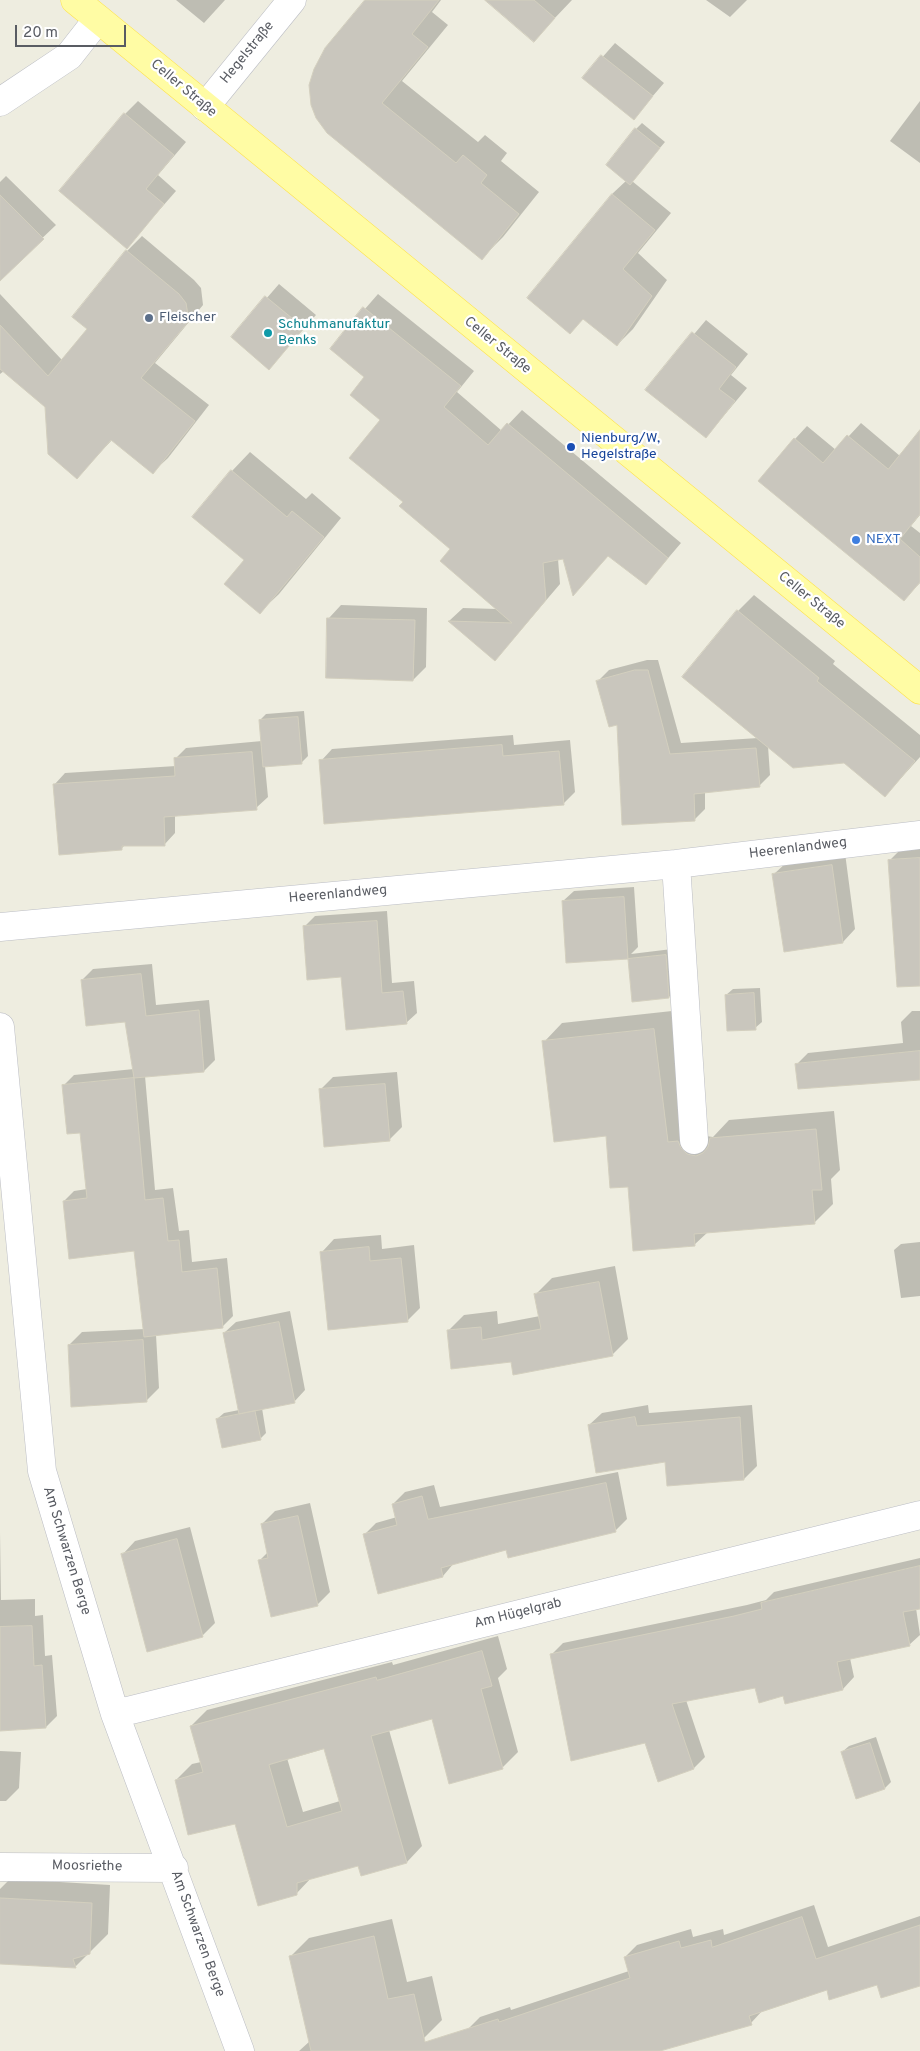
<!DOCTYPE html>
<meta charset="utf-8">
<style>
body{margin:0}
#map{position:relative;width:920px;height:2051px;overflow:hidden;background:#eeede0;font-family:Overpass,sans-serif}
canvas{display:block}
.scale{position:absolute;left:15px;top:25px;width:111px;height:22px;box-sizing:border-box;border:2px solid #595c63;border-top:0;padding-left:6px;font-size:15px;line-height:18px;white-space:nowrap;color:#595c63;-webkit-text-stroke:4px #fff;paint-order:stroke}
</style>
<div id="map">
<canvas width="920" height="2051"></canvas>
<div class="scale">20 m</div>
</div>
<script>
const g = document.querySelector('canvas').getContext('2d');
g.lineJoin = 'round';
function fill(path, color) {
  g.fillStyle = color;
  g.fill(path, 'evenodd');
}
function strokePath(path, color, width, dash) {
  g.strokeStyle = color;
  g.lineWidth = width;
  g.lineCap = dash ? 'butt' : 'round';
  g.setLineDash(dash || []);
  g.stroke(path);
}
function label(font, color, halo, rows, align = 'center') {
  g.font = font + ' Overpass,sans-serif';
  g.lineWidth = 4.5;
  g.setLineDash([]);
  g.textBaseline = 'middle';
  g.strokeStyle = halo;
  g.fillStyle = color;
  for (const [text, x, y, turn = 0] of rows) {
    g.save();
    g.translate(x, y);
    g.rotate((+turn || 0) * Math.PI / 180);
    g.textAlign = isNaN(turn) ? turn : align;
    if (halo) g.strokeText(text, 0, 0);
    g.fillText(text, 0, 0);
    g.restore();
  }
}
const shadow = new Path2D(`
 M 176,0 L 225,0 L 204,23 Z
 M 366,0 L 441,0 L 432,12 L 448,25 L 402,81 L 478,142 L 485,135 L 507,153 L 501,161 L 539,192 L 503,237 L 482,258 L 328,132 Z
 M 487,0 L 572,0 L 534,40 Z
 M 706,0 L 747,0 L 730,17 Z
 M 615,43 L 664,83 L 634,118 L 584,78 Z
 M 138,101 L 186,142 L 158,175 L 176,191 L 127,247 L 125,114 Z
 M 920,101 L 920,163 L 890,141 Z
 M 642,123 L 665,142 L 632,181 L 671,213 L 638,253 L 667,280 L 633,329 L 617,345 L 584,318 L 570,332 L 612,194 L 627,180 L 636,129 Z
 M 6,176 L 56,225 L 13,266 L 0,255 L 0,182 Z
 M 142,236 L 194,280 L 201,288 L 203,305 L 155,363 L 209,405 L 168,458 L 153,472 L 112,440 L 77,477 L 46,407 L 4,371 L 0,374 L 0,294 L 62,360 L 88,329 L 127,251 Z
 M 279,284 L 316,315 L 269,368 L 233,337 Z
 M 378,294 L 474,371 L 457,392 L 502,431 L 522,410 L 681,543 L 646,584 L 609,555 L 574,593 L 564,558 L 558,559 L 560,584 L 508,645 L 449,621 L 463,608 L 497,609 L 452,549 L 405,502 L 381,420 L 366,377 L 331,348 Z
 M 706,320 L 748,354 L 731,375 L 747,388 L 706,437 L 647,390 Z
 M 861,423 L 900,456 L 920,432 L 920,515 L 911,526 L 920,533 L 920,583 L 904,599 L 795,439 L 807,426 L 836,450 Z
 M 250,452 L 306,499 L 312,493 L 341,518 L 279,594 L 260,612 L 246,560 L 232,471 Z
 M 754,595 L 835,661 L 833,664 L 920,735 L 920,757 L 885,796 L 844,762 L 768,746 L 770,775 L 759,786 L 705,792 L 705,809 L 694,820 L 618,724 L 598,681 L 609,670 L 647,660 L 658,660 L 681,743 L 758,738 L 738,611 Z
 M 341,605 L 427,608 L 426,667 L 413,680 L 329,618 Z
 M 304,711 L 308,756 L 302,762 L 265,766 L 268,797 L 256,808 L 175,815 L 175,833 L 164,845 L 125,845 L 122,848 L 54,785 L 65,773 L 176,766 L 175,759 L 186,748 L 262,741 L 260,720 L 266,714 Z
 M 513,735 L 514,745 L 570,740 L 575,792 L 563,804 L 321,761 L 332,749 Z
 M 920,846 L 920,937 L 889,861 L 903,847 Z
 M 845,853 L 855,929 L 843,942 L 774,874 L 787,862 Z
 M 634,887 L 638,947 L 631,954 L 672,949 L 675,991 L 669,997 L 634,1001 L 629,958 L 567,962 L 563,901 L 574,891 Z
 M 387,911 L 392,983 L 414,981 L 417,1013 L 406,1023 L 342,976 L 304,927 L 315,916 Z
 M 152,964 L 156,1005 L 209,1000 L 215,1060 L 204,1071 L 145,1076 L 155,1190 L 173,1188 L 179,1231 L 189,1230 L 192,1262 L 227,1258 L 233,1316 L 222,1327 L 156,1335 L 159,1388 L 146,1401 L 69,1345 L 82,1332 L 145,1329 L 135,1250 L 64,1201 L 74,1191 L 87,1189 L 82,1131 L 64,1085 L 74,1075 L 134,1069 L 126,1020 L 82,980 L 93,969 Z
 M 760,988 L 762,1022 L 755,1028 L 726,995 L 733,989 Z
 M 672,1011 L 706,1136 L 713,1137 L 729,1120 L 834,1111 L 840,1170 L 831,1179 L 833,1204 L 814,1223 L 708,1232 L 694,1245 L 629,1185 L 607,1135 L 544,1042 L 562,1023 Z
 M 912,1011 L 920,1011 L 920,1079 L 797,1064 L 808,1053 L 903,1043 L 901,1022 Z
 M 397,1072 L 402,1127 L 389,1140 L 320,1090 L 333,1077 Z
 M 381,1235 L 382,1249 L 414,1245 L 420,1308 L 407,1321 L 322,1252 L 334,1239 Z
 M 920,1242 L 920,1296 L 901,1298 L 894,1250 L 901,1244 Z
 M 615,1266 L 628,1339 L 612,1355 L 512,1361 L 448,1331 L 464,1315 L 497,1311 L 498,1324 L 540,1316 L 536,1294 L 552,1278 Z
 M 290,1311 L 305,1390 L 294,1402 L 262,1408 L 266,1433 L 260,1439 L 217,1419 L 224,1413 L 239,1410 L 224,1333 L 236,1322 Z
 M 648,1405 L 649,1413 L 752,1405 L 757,1466 L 744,1479 L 667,1460 L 589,1425 L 602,1413 Z
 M 618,1472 L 627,1519 L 615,1531 L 507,1548 L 454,1563 L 443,1576 L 364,1535 L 376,1523 L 397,1517 L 393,1504 L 405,1492 L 434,1485 L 440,1507 Z
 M 310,1503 L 330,1592 L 317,1605 L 259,1561 L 268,1552 L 262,1524 L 275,1511 Z
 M 190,1527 L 215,1623 L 202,1636 L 123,1554 L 135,1541 Z
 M 0,1532 L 1,1600 L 35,1599 L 35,1616 L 43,1615 L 45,1656 L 52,1655 L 57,1716 L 46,1727 L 0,1730 Z
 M 920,1558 L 920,1607 L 916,1608 L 920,1635 L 909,1645 L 850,1658 L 854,1677 L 843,1689 L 784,1694 L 756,1686 L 686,1700 L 705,1757 L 694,1768 L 659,1780 L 646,1742 L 552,1654 L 563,1643 L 747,1605 L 766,1600 L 774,1592 Z
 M 498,1636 L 507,1669 L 498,1678 L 518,1752 L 502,1768 L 433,1718 L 389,1730 L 422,1846 L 407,1862 L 358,1864 L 312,1877 L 296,1894 L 236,1822 L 176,1780 L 192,1764 L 201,1762 L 191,1726 L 207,1710 L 392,1662 L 393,1665 ZM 325,1748 L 340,1801 L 303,1812 L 287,1758 Z
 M 876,1737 L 891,1782 L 885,1788 L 842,1752 L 849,1746 Z
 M 0,1751 L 21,1752 L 19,1788 L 6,1801 L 0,1801 Z
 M 10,1879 L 110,1885 L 108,1934 L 75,1967 L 0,1963 L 0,1889 Z
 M 814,1905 L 828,1947 L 920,1916 L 920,1984 L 878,1983 L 828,1989 L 763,2010 L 751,2023 L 655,2051 L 475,2051 L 468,2029 L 480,2017 L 510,2007 L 511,2010 L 629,1971 L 625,1957 L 637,1945 L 691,1929 L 693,1937 L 723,1929 L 724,1935 Z
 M 392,1919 L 407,1982 L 432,1976 L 442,2020 L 424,2038 L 385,2051 L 299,2051 L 310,2041 L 291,1956 L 309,1938 Z`);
const building = new Path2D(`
 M 365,0 L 439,0 L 412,34 L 428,47 L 382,103 L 456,163 L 463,155 L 487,175 L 481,183 L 519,214 L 482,260 L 327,133 L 316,118 L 311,105 L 309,85 L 314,69 L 325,48 Z
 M 485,0 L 534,0 L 555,18 L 534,42 Z
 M 601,55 L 653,96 L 634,120 L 582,78 Z
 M 124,113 L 174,155 L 146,189 L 164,204 L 127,249 L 59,191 Z
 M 635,128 L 660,148 L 630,185 L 606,165 Z
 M 612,194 L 655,230 L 623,269 L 652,296 L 617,346 L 583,319 L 570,334 L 527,298 Z
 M 0,195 L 44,239 L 0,281 Z
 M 126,250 L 179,294 L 186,303 L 189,321 L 141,378 L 195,421 L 153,474 L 111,440 L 77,479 L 48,454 L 45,407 L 0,369 L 0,325 L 48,376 L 87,329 L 72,317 Z
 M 265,296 L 304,328 L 269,370 L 231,337 Z
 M 363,307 L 461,386 L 444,407 L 488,445 L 507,423 L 668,558 L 646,585 L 608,556 L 573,596 L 563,559 L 543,563 L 546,600 L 495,661 L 448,621 L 512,623 L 440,561 L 450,549 L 399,506 L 403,502 L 349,458 L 380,420 L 350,395 L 364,377 L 330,349 Z
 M 692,332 L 736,367 L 719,389 L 735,401 L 706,438 L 645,390 Z
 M 920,430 L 920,514 L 900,539 L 920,557 L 920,582 L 904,601 L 758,481 L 794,438 L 823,463 L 847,435 L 888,469 Z
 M 231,470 L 287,517 L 292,511 L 324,537 L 260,614 L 224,584 L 244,560 L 192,517 Z
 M 737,610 L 819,678 L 817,681 L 915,761 L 885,797 L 844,763 L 793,768 L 682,677 Z
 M 327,618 L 415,620 L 413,681 L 326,678 Z
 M 635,670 L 648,670 L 670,754 L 756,748 L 760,787 L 694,794 L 695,821 L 622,825 L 617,725 L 609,727 L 596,681 Z
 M 298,717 L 302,764 L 263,767 L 259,720 Z
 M 502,745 L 503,756 L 559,751 L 564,805 L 324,824 L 319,760 Z
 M 252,752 L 257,810 L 164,817 L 165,846 L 122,846 L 122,850 L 59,855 L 53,784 L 175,776 L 174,758 Z
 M 920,858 L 920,986 L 897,987 L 888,860 Z
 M 832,865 L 843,943 L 784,952 L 772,874 Z
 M 624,897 L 628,959 L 566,963 L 562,901 Z
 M 377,921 L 382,993 L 403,991 L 407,1024 L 346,1030 L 341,977 L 307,980 L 303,926 Z
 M 666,955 L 669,998 L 632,1002 L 628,959 Z
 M 141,974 L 146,1016 L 199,1010 L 204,1072 L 134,1078 L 125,1022 L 86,1026 L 81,980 Z
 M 754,993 L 756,1030 L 727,1031 L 725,995 Z
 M 654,1029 L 668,1142 L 678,1141 L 681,1148 L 687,1154 L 696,1156 L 703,1153 L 708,1147 L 710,1138 L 816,1129 L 822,1190 L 812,1190 L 815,1224 L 694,1234 L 695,1246 L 633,1251 L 628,1187 L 610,1188 L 606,1136 L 554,1142 L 542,1041 Z
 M 920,1051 L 920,1080 L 798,1089 L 795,1064 Z
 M 134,1078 L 145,1200 L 163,1198 L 168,1241 L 179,1240 L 182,1272 L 217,1268 L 223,1328 L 144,1337 L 134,1251 L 69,1259 L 63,1201 L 87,1198 L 80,1133 L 67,1134 L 62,1085 Z
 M 385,1084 L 390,1141 L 324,1147 L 319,1089 Z
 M 369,1247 L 370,1261 L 401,1258 L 408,1322 L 328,1330 L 320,1252 Z
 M 599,1282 L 613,1356 L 513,1375 L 511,1362 L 451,1369 L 447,1330 L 481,1327 L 482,1340 L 541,1329 L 534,1294 Z
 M 279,1322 L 295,1403 L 239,1414 L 223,1333 Z
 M 143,1340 L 147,1402 L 71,1407 L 68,1345 Z
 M 255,1411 L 261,1440 L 222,1448 L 216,1419 Z
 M 635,1417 L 637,1426 L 740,1417 L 744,1480 L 667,1486 L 665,1462 L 596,1473 L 588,1425 Z
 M 606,1483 L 616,1532 L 508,1558 L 506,1550 L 441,1568 L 443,1577 L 378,1594 L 363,1534 L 397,1525 L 392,1504 L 422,1496 L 428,1519 Z
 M 298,1516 L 318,1606 L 271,1617 L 258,1560 L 268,1558 L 261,1524 Z
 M 177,1539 L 203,1637 L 147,1652 L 121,1554 Z
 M 920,1566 L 920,1609 L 903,1612 L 910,1646 L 837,1662 L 843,1690 L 785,1704 L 783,1696 L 759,1703 L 755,1688 L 672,1704 L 694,1769 L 658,1782 L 645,1743 L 571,1761 L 550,1654 L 734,1616 L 762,1609 L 761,1603 Z
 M 32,1626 L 34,1666 L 42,1665 L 46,1728 L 0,1731 L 0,1627 Z
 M 482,1651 L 492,1686 L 481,1689 L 503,1769 L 449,1784 L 432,1719 L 371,1736 L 407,1863 L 361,1876 L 358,1866 L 297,1883 L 297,1895 L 258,1906 L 235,1824 L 188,1835 L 175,1780 L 203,1772 L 190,1726 L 376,1677 L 377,1680 ZM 324,1749 L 342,1811 L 287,1827 L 269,1765 Z
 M 870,1743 L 885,1789 L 856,1799 L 841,1752 Z
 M 0,1898 L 92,1903 L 90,1954 L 73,1959 L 76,1968 L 0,1964 Z
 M 802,1917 L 816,1959 L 920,1925 L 920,1986 L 881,1998 L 877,1985 L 829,2000 L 827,1990 L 749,2016 L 752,2025 L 660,2051 L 311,2051 L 289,1956 L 374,1936 L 388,1999 L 414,1994 L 425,2042 L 498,2019 L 499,2022 L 630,1978 L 624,1957 L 679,1941 L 681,1948 L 711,1940 L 712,1947 Z`);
const minor = new Path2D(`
 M 0,102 L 69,56 L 98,19
 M 205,107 L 292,0
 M 676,864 L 694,1140
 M 0,927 L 676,864 L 920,835
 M 0,1027 L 42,1471 L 115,1714 L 240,2051
 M 115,1714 L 920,1515
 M 0,1867 L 174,1868`);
const major = new Path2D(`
 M 75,0 L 920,690`);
const markers = [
 [149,318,5,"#5c6f8a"],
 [268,333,5,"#0f9aa8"],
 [571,447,5,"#1a4fb4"],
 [856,540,5,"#3f7fe0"]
];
const streetNames = [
 ["Hegelstraße",248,53,-51],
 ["Celler Straße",183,89,40],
 ["Celler Straße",497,346,39],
 ["Celler Straße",811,601,39],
 ["Heerenlandweg",798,849,-7],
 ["Heerenlandweg",338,895,-5],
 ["Am Schwarzen Berge",66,1551,73],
 ["Am Hügelgrab",518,1614,-14],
 ["Moosriethe",87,1867,1],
 ["Am Schwarzen Berge",197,1934,70]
];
const serviceNames = [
 ["Fleischer",159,318]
];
const cultureNames = [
 ["Schuhmanufaktur",278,325],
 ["Benks",278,341]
];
const transitNames = [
 ["Nienburg/W,",581,439],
 ["Hegelstraße",581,455]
];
const shopNames = [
 ["NEXT",866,540]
];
fill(shadow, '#0003');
fill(building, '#c9c6bd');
strokePath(building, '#d3cfbe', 1);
strokePath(minor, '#bbbdc4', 29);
strokePath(major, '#fee24a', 29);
strokePath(minor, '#fff', 28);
strokePath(major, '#fffca4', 28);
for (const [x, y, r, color] of markers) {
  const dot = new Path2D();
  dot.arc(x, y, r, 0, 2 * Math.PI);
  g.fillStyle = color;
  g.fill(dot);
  strokePath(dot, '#fff', 2);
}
label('14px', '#595c63', '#fff', streetNames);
label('14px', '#4e5e75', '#fff', serviceNames, 'left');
label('14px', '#0d838f', '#fff', cultureNames, 'left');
label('14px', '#164399', '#fff', transitNames, 'left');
label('14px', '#366cbe', '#fff', shopNames, 'left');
</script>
